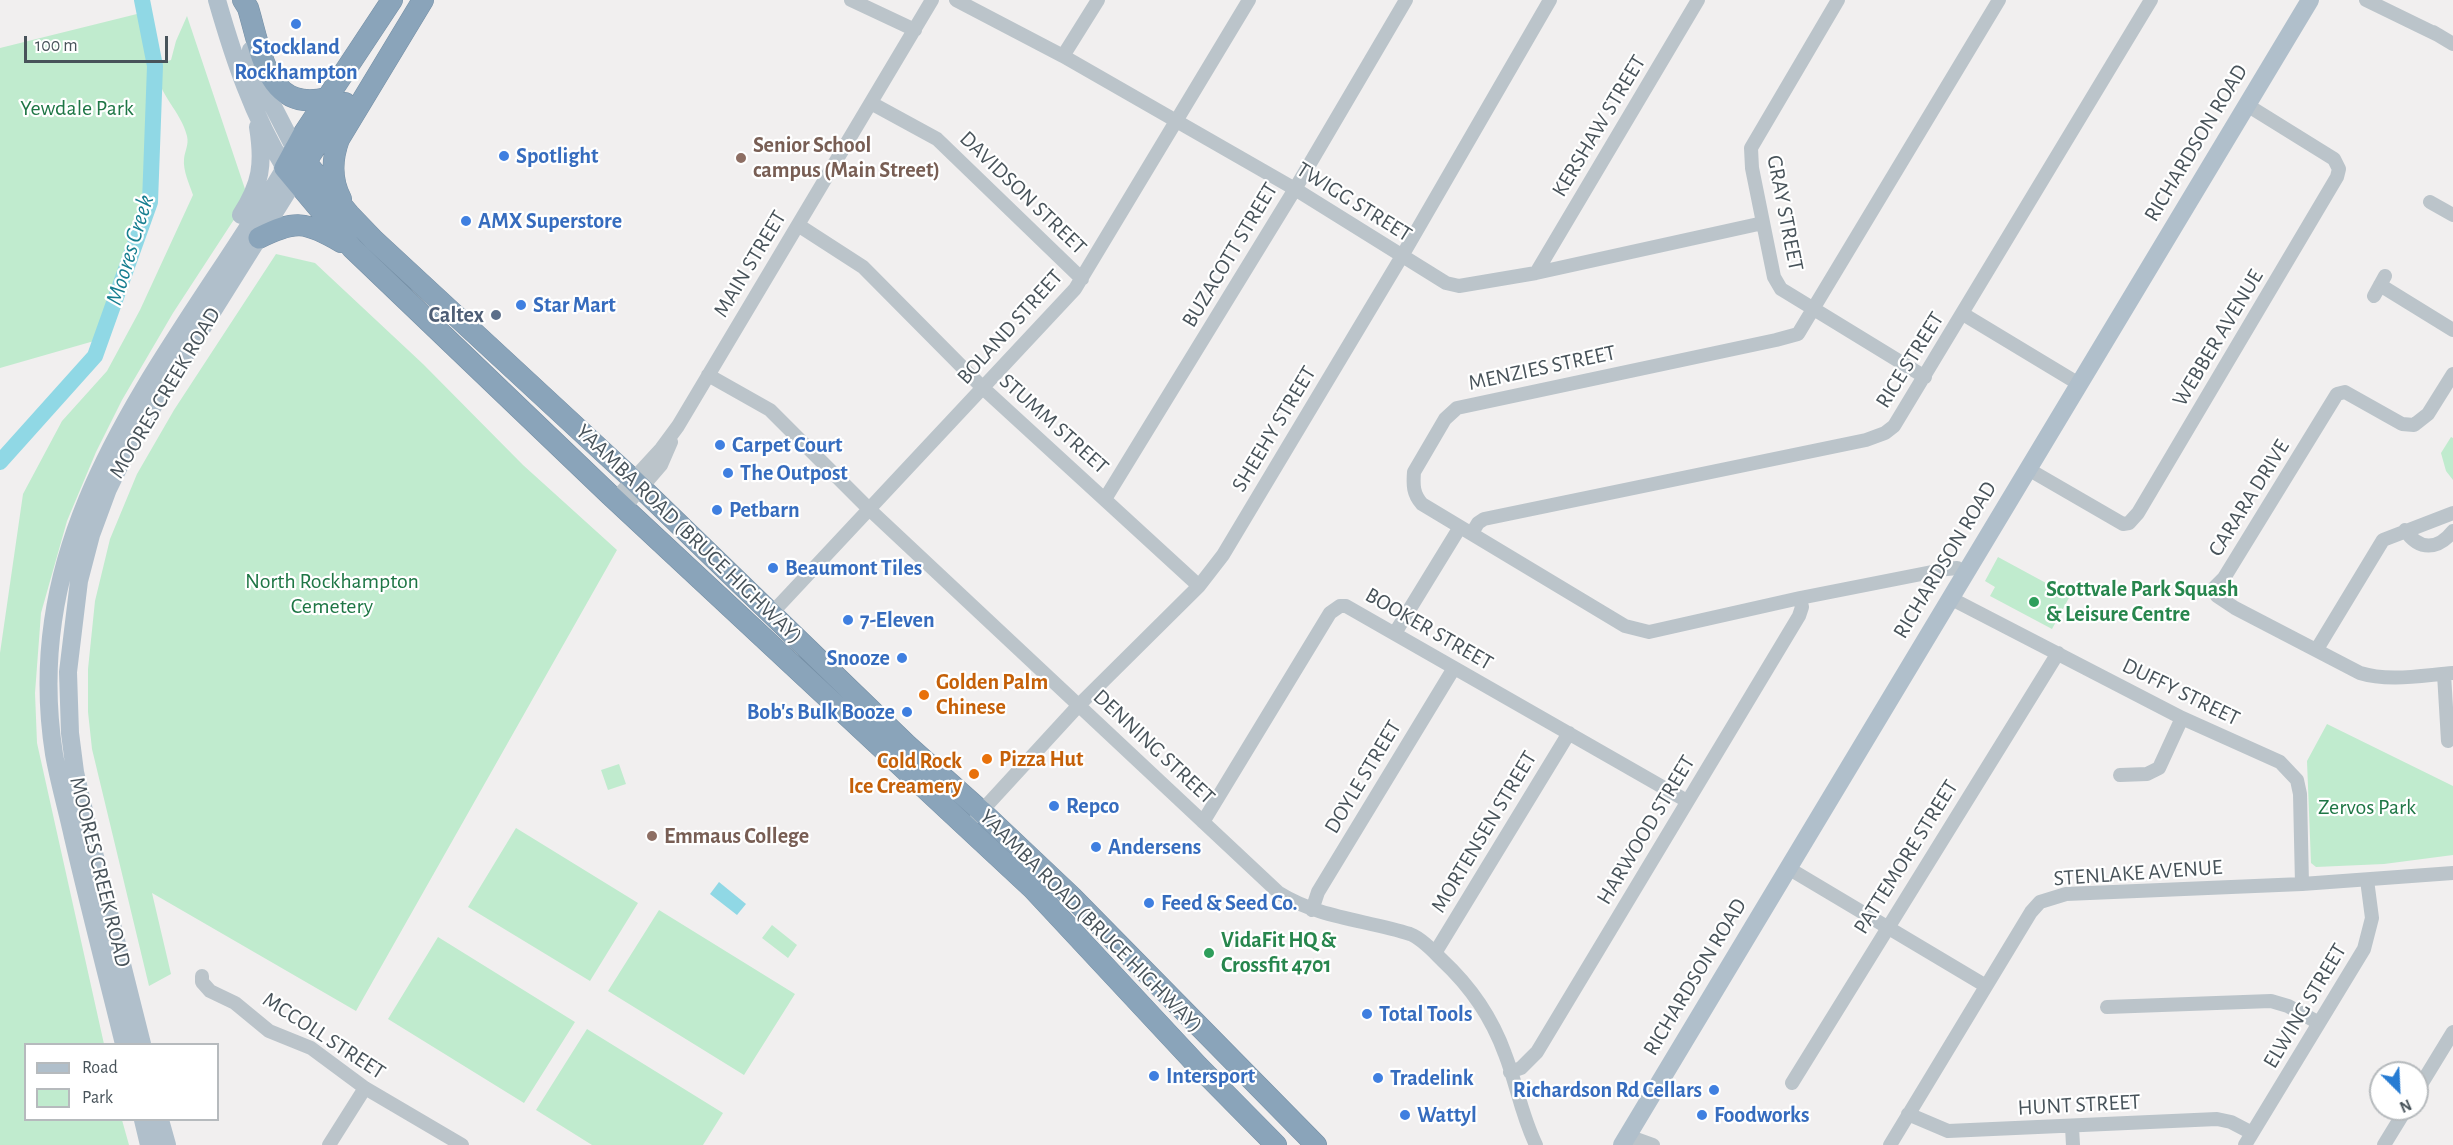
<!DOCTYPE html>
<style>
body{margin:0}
#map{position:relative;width:2453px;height:1145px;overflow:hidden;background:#f1efef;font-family:"Alegreya Sans",sans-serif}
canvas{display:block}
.legend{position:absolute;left:24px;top:1043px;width:195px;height:78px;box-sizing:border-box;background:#fff;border:2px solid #b6babd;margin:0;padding:8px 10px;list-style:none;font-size:18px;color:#48535a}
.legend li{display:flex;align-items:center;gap:12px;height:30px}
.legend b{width:30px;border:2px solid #b6babd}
.north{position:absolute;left:2369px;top:1061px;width:60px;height:60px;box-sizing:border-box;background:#fff;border:2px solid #b6babd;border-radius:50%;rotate:156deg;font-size:16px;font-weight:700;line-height:24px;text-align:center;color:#48535a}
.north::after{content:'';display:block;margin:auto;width:21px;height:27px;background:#277cd3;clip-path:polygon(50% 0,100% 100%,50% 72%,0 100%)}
.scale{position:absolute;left:24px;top:36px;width:144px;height:27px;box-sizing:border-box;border:3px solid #48535a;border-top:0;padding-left:8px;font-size:18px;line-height:21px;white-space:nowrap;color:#48535a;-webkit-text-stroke:4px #fff;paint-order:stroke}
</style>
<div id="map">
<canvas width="2453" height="1145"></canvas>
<ul class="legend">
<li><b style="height:8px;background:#b0bfcb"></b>Road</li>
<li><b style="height:16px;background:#c0ebce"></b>Park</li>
</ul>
<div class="north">N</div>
<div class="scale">100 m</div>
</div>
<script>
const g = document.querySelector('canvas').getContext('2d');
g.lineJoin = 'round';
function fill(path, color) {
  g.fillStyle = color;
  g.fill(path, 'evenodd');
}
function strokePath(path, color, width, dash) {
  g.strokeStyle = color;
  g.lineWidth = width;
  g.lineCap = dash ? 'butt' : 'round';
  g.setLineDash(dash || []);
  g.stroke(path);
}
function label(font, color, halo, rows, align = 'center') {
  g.font = font + ' "Alegreya Sans",sans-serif';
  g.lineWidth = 4.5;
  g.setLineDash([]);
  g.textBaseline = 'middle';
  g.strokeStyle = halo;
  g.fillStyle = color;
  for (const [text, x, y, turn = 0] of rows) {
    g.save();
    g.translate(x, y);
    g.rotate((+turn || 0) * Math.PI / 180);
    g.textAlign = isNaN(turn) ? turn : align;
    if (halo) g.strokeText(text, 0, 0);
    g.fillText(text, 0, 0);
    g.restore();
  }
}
const green = new Path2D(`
 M 145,12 L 155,66 L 150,202 L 101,339 L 0,368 L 0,48 Z
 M 187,16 L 248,198 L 173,313 L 122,400 L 96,452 L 67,521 L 41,613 L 35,693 L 37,743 L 104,1044 L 26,1044 L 26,1120 L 122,1120 L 129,1145 L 0,1145 L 0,653 L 23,494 L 62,421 L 107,371 L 140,310 L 193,195 C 189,183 183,171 184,159 C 185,150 189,145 187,136 C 181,111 158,95 156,68 L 157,64 L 171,60 L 176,41 Z
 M 276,254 L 315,263 L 423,364 L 523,465 L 617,550 L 356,1011 L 152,893 L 171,974 L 149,986 L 92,749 L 88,712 L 88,669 L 95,601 L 110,539 L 137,474 L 174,410 Z
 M 2451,437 L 2453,438 L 2453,480 L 2446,471 L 2441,453 Z
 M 1998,557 L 2070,596 L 2052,629 L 1990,596 L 1995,587 L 1985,581 Z
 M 2327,724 L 2453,786 L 2453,855 L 2384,864 L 2316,867 L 2311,863 L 2307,761 Z
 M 619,764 L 626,784 L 608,790 L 601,770 Z
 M 516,828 L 638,903 L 590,981 L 468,907 Z
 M 659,910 L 795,994 L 744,1075 L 608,991 Z
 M 772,925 L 797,945 L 788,958 L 762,938 Z
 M 438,937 L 575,1022 L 524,1103 L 388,1019 Z
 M 587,1029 L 723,1113 L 703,1145 L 592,1145 L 536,1110 Z`);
const water = new Path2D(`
 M 719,882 L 746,904 L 737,915 L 710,894 Z`);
const river = new Path2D(`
 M 0,462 L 95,356 L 150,202 L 155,66 L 142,0`);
const minor = new Path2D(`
 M 851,0 L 915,30
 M 956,0 L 1063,56 L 1295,189 L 1446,283 L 1459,286 L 1536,273 L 1763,223
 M 1838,0 L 1751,148 L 1752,168 L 1774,277 L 1781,289 L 1786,292 L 1925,377
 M 2366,0 L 2440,36
 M 2433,32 L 2453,44
 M 1063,56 L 1098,0
 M 871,103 L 937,139 L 1082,279
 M 2430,202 L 2453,215
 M 798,225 L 863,267 L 983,388 L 1199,586
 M 1536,273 L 1698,0
 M 2380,285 L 2453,330
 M 2374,296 L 2385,276
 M 1963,314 L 2079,384
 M 2453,374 L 2428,414 L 2414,425 L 2402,424 L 2345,392 L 2337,394 L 2224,578 L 2215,587 L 2217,596 L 2235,608 L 2360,673 C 2389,682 2424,675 2453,673
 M 708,375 L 770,410 L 869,509 L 1279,893 C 1319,918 1366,920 1410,934 C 1421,938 1433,951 1442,960 C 1470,986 1492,1018 1505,1054 C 1517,1085 1521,1114 1536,1145
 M 2028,469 L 2123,524 L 2129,523 L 2138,513 L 2337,177 L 2339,169 L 2334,159 L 2247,105
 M 615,499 L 661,449 L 678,426 L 932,0
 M 1105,499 L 1295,189 L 1406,0
 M 624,508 L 661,465 L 671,442
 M 2405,530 C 2419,551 2438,550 2453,531
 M 1472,533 L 1478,523 L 1484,519 L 1866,440 L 1885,433 L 1894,426 L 2151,0
 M 1966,572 L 1957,568 L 1947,569 L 1800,598 L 1649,632 L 1625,626 L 1422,504 C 1413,494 1413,485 1414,472 L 1445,419 L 1457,408 L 1776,340 L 1798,334 L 1999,0
 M 1950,598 L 2182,718 L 2280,762 L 2297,780 L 2300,794 L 2302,884
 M 771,614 L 1075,289 L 1249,0
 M 1395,633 L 1460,527
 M 2317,649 L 2383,540 L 2453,513
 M 2444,674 L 2448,741
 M 2120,775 L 2147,774 L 2159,768 L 2182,718
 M 977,816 L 1079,705 L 1199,586 L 1223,555 L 1402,256 L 1550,0
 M 1203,822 L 1330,613 L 1340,606 L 1346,606 L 1687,801
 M 1788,868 L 1986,986
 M 1312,910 L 1318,892 L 1454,668
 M 1435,953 L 1569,733
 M 202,976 L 202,982 L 210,991 L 235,1003 L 269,1031 L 311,1048 L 365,1088 L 462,1145
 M 2107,1007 L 2271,1001 L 2288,1006 L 2319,1023
 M 1510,1072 L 1521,1068 L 1537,1052 L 1799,616 L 1802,607 L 1800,598
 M 1792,1083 L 2058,653
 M 2417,1091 L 2453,1032
 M 1908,1114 L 1948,1131 L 2217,1119 L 2231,1122 L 2252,1133
 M 2072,1127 L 2073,1145
 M 1628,1136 L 1653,1145
 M 329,1145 L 365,1088
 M 1890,1145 L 2031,912 L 2040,902 L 2066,894 L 2302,884 L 2453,873
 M 2245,1145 L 2364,949 L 2372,918 L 2367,880
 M 2384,1145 L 2406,1109`);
const major = new Path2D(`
 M 251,50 L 261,83 L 295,149
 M 241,215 C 261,184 264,164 258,127
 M 124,1044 C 107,975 89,906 73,837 C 67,809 59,782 54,754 C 17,517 174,355 285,168 C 253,116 234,59 217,0
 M 142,1044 L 92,845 L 75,772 L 70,733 L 68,672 L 79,581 L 91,535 L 108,489 L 132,440 L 294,181
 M 143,1120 L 149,1145
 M 160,1120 L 167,1145
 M 1622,1145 L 2310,0`);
const highway = new Path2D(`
 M 243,0 L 248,8 C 261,51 267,113 327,98
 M 392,0 L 304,133 L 285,168 L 352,248 L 609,494 L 1033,889 L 1198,1066 L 1276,1145
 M 295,149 L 349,214 L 374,240 L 628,475 L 906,744 L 981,811 L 1072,897 L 1316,1145
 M 299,172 L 345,103
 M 341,199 C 331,180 332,158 339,139 L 423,0
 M 259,238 C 295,220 305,221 341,242`);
const markers = [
 [296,24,6,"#3f7fe0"],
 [504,156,6,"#3f7fe0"],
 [741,158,6,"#8d6e63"],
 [466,221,6,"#3f7fe0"],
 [521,305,6,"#3f7fe0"],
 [496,315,6,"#5c6f8a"],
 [720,445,6,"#3f7fe0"],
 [728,473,6,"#3f7fe0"],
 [717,510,6,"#3f7fe0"],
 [773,568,6,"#3f7fe0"],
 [2034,602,6,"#2e9e5b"],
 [848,620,6,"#3f7fe0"],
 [902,658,6,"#3f7fe0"],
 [924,695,6,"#e8710a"],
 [907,712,6,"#3f7fe0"],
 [987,759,6,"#e8710a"],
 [974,774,6,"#e8710a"],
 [1054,806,6,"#3f7fe0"],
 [652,836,6,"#8d6e63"],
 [1096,847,6,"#3f7fe0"],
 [1149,903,6,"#3f7fe0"],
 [1209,953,6,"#2e9e5b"],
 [1367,1014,6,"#3f7fe0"],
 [1154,1076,6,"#3f7fe0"],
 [1378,1078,6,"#3f7fe0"],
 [1714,1090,6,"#3f7fe0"],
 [1405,1115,6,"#3f7fe0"],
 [1702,1115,6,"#3f7fe0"]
];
const shopNames = [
 ["Stockland",296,47,"center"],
 ["Rockhampton",296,72,"center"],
 ["Spotlight",516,156],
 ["AMX Superstore",478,221],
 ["Star Mart",533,305],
 ["Carpet Court",732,445],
 ["The Outpost",740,473],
 ["Petbarn",729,510],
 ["Beaumont Tiles",785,568],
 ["7-Eleven",860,620],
 ["Snooze",890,658,"right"],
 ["Bob's Bulk Booze",895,712,"right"],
 ["Repco",1066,806],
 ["Andersens",1108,847],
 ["Feed & Seed Co.",1161,903],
 ["Total Tools",1379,1014],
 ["Intersport",1166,1076],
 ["Tradelink",1390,1078],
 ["Richardson Rd Cellars",1702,1090,"right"],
 ["Wattyl",1417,1115],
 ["Foodworks",1714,1115]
];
const parkNames = [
 ["Yewdale Park",77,108],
 ["North Rockhampton",332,581],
 ["Cemetery",332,606],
 ["Zervos Park",2367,807]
];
const streetNames = [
 ["KERSHAW STREET",1599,126,-59],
 ["RICHARDSON ROAD",2196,143,-59],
 ["DAVIDSON STREET",1023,193,44],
 ["TWIGG STREET",1354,202,32],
 ["GRAY STREET",1785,213,79],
 ["BUZACOTT STREET",1230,255,-59],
 ["MAIN STREET",750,264,-59],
 ["BOLAND STREET",1010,327,-48],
 ["WEBBER AVENUE",2218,338,-59],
 ["RICE STREET",1910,360,-58],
 ["MENZIES STREET",1542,368,-12],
 ["MOORES CREEK ROAD",165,393,-59],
 ["STUMM STREET",1054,424,42],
 ["SHEEHY STREET",1274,429,-59],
 ["CARARA DRIVE",2249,498,-58],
 ["YAAMBA ROAD (BRUCE HIGHWAY)",689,534,44],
 ["RICHARDSON ROAD",1945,560,-59],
 ["BOOKER STREET",1429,629,30],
 ["DUFFY STREET",2181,692,26],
 ["DENNING STREET",1154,747,43],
 ["DOYLE STREET",1363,777,-59],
 ["HARWOOD STREET",1646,830,-59],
 ["MORTENSEN STREET",1484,832,-59],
 ["PATTEMORE STREET",1906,857,-58],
 ["MOORES CREEK ROAD",100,872,76],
 ["STENLAKE AVENUE",2138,873,-4],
 ["YAAMBA ROAD (BRUCE HIGHWAY)",1091,921,45],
 ["RICHARDSON ROAD",1695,977,-59],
 ["ELWING STREET",2305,1006,-59],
 ["MCCOLL STREET",324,1036,33],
 ["HUNT STREET",2079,1105,-3]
];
const educationNames = [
 ["Senior School",753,145],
 ["campus (Main Street)",753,170],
 ["Emmaus College",664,836]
];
const serviceNames = [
 ["Caltex",484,315]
];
const leisureNames = [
 ["Scottvale Park Squash",2046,589],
 ["& Leisure Centre",2046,614],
 ["VidaFit HQ &",1221,940],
 ["Crossfit 4701",1221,965]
];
const foodNames = [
 ["Golden Palm",936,682],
 ["Chinese",936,707],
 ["Pizza Hut",999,759],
 ["Cold Rock",962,761,"right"],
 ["Ice Creamery",962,786,"right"]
];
const waterNames = [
 ["Moores Creek",130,250,-73]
];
fill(green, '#c0ebce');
fill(water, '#90d8e5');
strokePath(river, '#90d8e5', 16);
strokePath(highway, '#758fa5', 22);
strokePath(minor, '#bbc4ca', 14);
strokePath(major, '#b0bfcb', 18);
strokePath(highway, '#8aa4ba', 21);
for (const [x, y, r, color] of markers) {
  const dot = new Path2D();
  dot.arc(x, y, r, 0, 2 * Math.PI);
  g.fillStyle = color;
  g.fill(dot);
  strokePath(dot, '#fff', 2);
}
label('bold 22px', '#366cbe', '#fff', shopNames, 'left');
label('22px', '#1e7645', '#fff', parkNames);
label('22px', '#48535a', '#fff', streetNames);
label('bold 22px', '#785e54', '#fff', educationNames, 'left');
label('bold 22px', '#4e5e75', '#fff', serviceNames, 'right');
label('bold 22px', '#27864d', '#fff', leisureNames, 'left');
label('bold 22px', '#c56008', '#fff', foodNames, 'left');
label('italic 24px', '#167e90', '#fff', waterNames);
</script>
